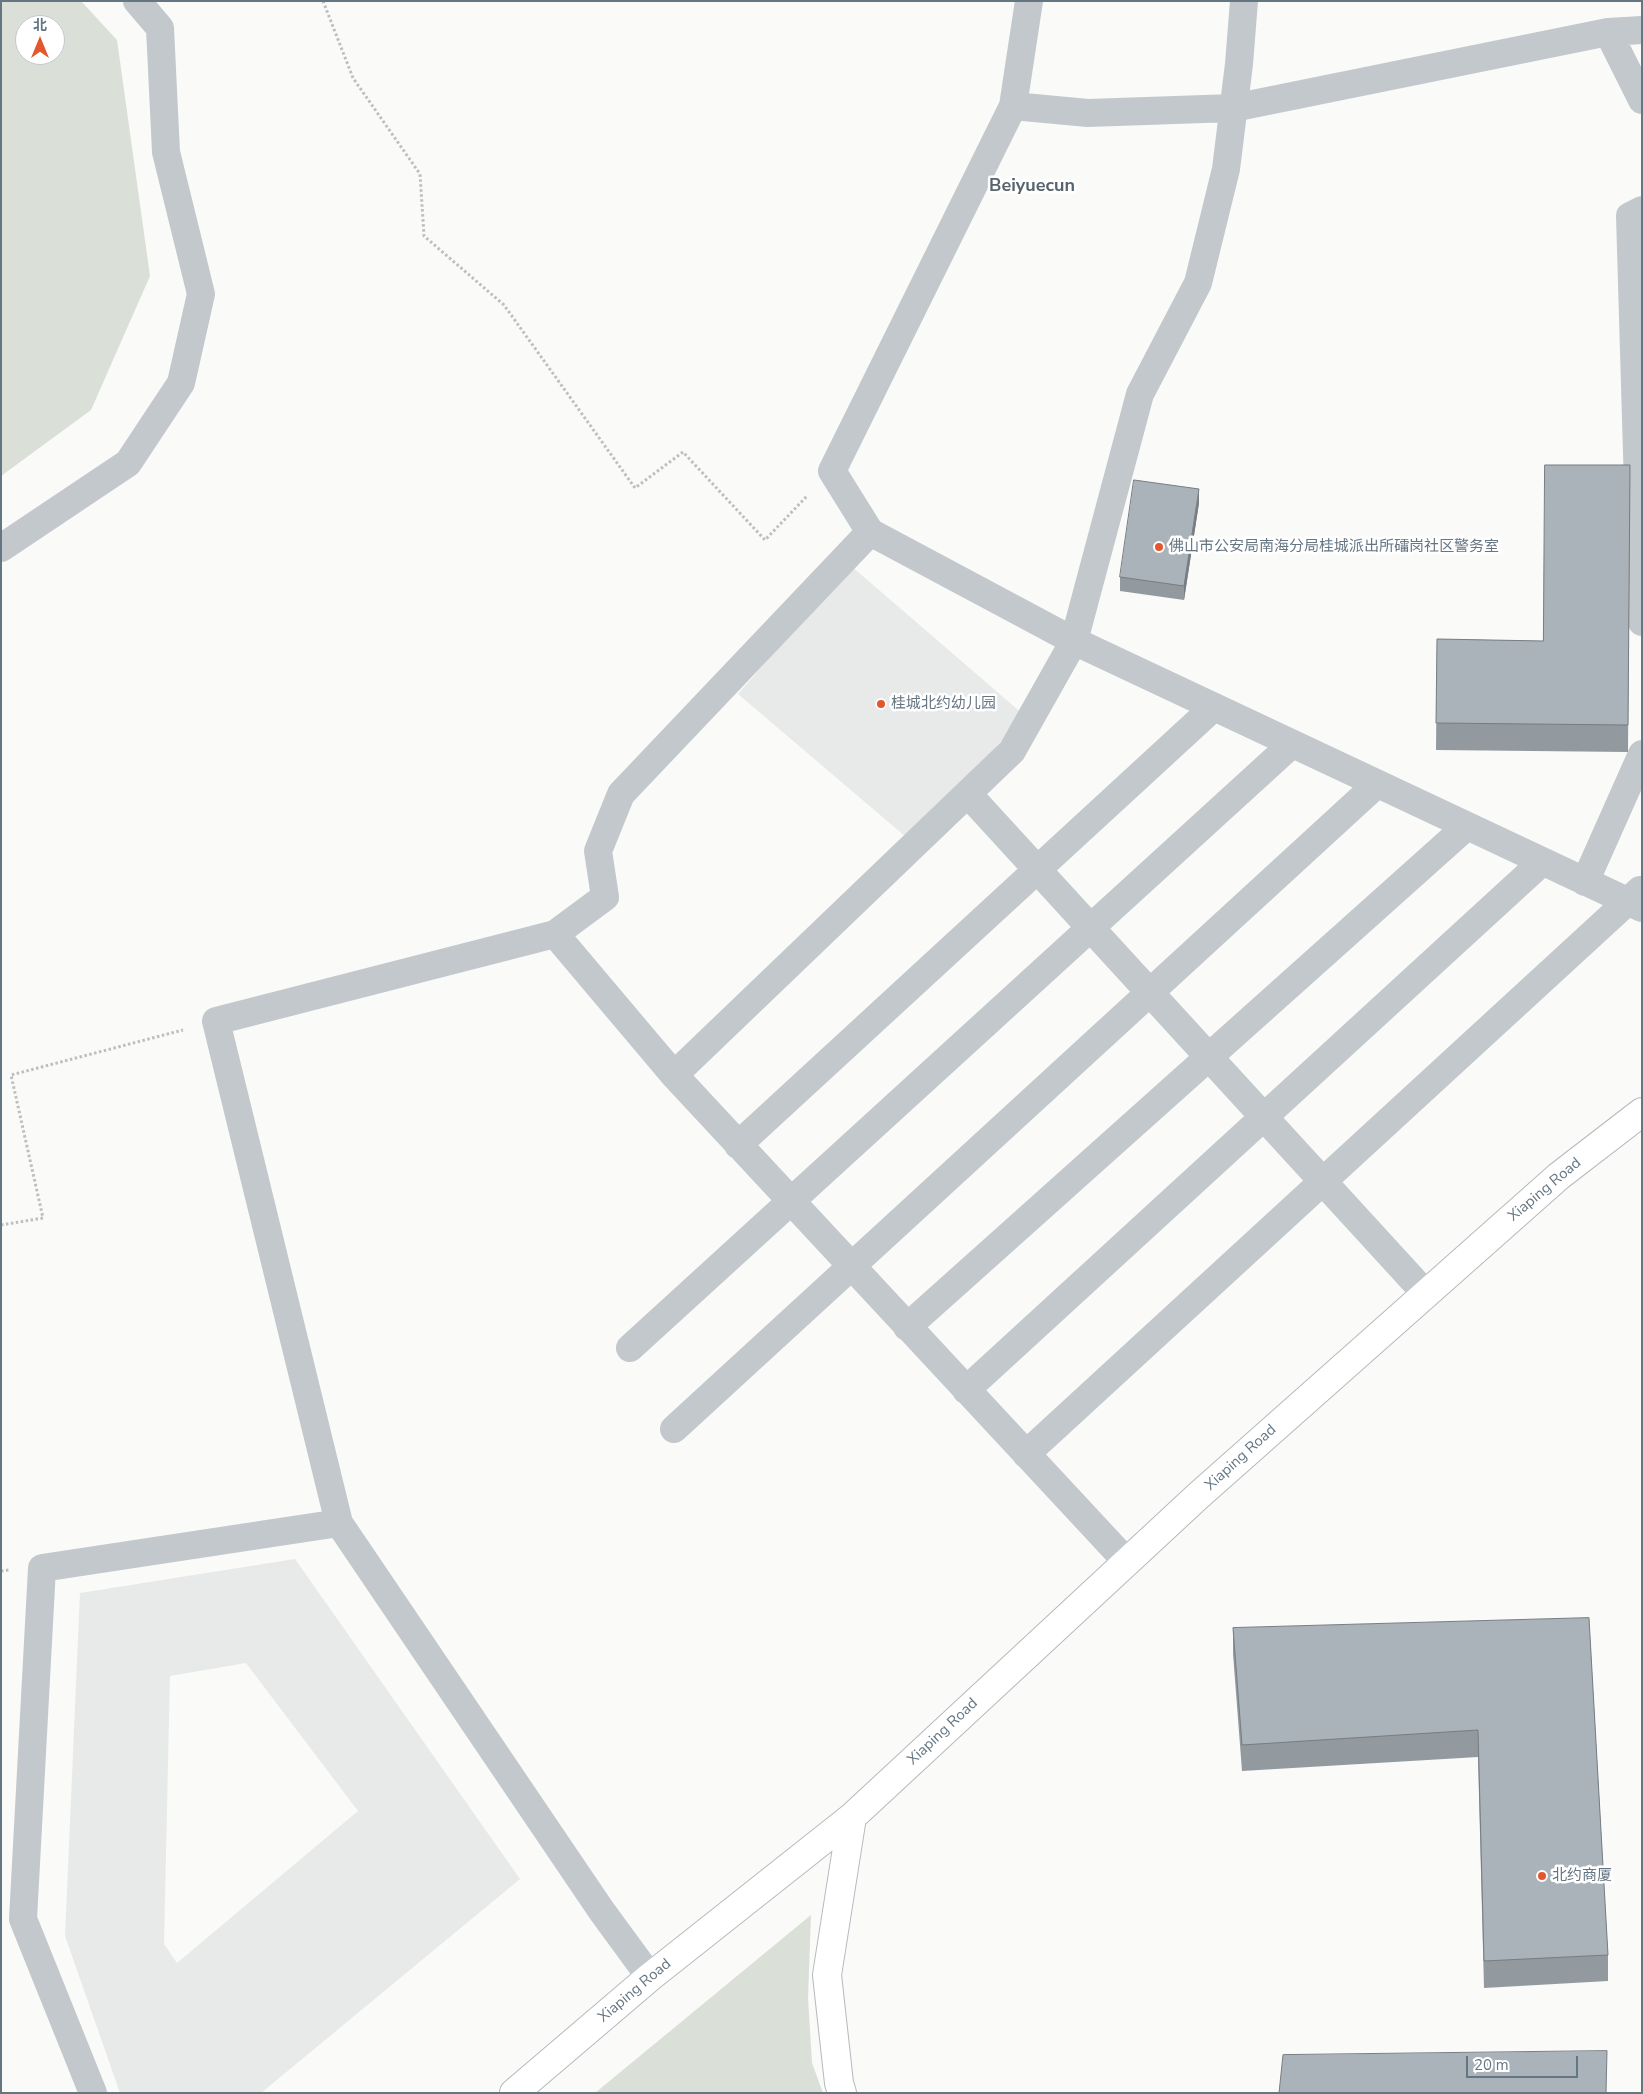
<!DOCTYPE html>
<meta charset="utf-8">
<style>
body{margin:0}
#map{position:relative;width:1643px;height:2094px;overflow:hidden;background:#fafaf8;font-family:"Nunito Sans","Noto Sans SC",sans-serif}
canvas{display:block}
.frame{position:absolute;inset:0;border:2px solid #657683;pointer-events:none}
.north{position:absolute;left:15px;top:15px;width:50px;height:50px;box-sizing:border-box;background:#fff;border:1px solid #c1c8cd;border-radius:50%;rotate:0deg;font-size:14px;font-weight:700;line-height:20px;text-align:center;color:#657683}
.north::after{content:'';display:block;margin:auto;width:18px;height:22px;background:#e4572e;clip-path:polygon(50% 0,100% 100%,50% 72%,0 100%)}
.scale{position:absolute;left:1466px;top:2056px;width:112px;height:22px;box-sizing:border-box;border:2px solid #657683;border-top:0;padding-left:6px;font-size:15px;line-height:18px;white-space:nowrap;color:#657683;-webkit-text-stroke:4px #fff;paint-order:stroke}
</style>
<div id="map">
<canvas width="1643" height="2094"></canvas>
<div class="frame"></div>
<div class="north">北</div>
<div class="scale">20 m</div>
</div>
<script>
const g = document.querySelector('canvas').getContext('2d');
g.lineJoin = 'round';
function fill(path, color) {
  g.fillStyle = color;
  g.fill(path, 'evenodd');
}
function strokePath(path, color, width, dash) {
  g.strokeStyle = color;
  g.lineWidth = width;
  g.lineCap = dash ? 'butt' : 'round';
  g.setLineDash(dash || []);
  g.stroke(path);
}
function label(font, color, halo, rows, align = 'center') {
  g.font = font + ' "Nunito Sans","Noto Sans SC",sans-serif';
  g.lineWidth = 5;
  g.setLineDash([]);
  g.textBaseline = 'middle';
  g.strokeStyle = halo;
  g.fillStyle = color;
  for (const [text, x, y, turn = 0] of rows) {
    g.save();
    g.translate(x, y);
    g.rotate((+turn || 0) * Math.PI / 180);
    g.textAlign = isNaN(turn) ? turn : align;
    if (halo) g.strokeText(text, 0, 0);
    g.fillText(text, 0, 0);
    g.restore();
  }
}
const built = new Path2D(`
 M 850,565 L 1024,715 L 913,843 L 738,694 Z
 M 295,1559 L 520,1879 L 261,2093 L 120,2093 L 65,1936 L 80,1593 ZM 246,1663 L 358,1811 L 177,1963 L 164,1944 L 170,1676 Z`);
const green = new Path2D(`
 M 1,1 L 81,1 L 117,40 L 150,276 L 91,410 L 1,476 ZM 25,25 L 55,25 L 55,55 L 25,55 Z
 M 811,1915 L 808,1998 L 812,2063 L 823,2093 L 595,2093 Z`);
const path = new Path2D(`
 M 323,1 L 353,78 L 420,174 L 424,236 L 504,305 L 635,488 L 683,452 L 765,540 L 808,495
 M 1,1225 L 43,1218 L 11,1075 L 183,1030
 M 1,1571 L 9,1570`);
const minor = new Path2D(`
 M 1608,32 L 1642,100
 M 1013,106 L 1088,113 L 1233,108 L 1608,32 L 1642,30
 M 1642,210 L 1630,216 L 1642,622
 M 870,532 L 832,471 L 1013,106 L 1029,1
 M 1,548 L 128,463 L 181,383 L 201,294 L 166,152 L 160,28 L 137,1
 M 968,794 L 1426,1294
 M 1585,882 L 1642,754
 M 555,934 L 674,1075 L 1127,1562
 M 674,1075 L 1012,751 L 1074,641 L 1140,394 L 1198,283 L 1226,169 L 1239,64 L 1244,1
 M 738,1145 L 1214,707
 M 907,1327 L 1467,826
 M 630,1348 L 1292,744
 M 966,1390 L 1542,862
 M 674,1429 L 1377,784
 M 1026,1454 L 1640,890
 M 339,1523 L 216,1021 L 555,934 L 605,897 L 598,851 L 621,794 L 870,532 L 1074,641 L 1642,908
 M 93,2093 L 23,1919 L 42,1568 L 339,1523 L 601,1910 L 650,1977`);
const major = new Path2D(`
 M 514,2093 L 650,1977 L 852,1817 L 1198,1496 L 1559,1176 L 1642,1112
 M 842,2093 L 839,2083 L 827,1975 L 852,1817`);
const wall = new Path2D(`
 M 1630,465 L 1628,752 L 1436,750 L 1437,639 L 1543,641 Z
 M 1199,503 L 1184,600 L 1120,591 L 1120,577 Z
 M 1589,1618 L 1608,1955 L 1608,1981 L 1484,1988 L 1478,1757 L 1242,1771 L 1233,1654 L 1233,1628 Z`);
const shadedWall = new Path2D(`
 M 1199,489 L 1199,503 L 1184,600 L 1184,586 Z`);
const building = new Path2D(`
 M 1545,465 L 1630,465 L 1628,725 L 1436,723 L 1437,639 L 1543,641 Z
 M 1134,480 L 1199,489 L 1184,586 L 1120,577 Z
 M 1589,1618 L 1608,1955 L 1484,1961 L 1478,1730 L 1242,1745 L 1233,1628 Z
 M 1607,2051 L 1606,2093 L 1279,2093 L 1283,2055 Z`);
const markers = [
 [1159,547,5,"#e4572e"],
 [881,704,5,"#e4572e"],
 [1542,1876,5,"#e4572e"]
];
const poiNames = [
 ["佛山市公安局南海分局桂城派出所礌岗社区警务室",1169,547],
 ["桂城北约幼儿园",891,704],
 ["北约商厦",1552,1876]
];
const streetNames = [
 ["Xiaping Road",1545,1190,-40],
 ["Xiaping Road",1241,1458,-42],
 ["Xiaping Road",943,1732,-43],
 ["Xiaping Road",635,1991,-40]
];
const quarterNames = [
 ["Beiyuecun",1032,187]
];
fill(built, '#e8e9e9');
fill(green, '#dadfd7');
strokePath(major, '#b5babe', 30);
strokePath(path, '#bbbfc2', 3, [2.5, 2.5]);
strokePath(minor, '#c3c8cc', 28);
strokePath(major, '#fff', 28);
fill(wall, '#929a9f');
fill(shadedWall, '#777d82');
fill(building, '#aab3b9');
strokePath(building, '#777d82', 1);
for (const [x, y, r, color] of markers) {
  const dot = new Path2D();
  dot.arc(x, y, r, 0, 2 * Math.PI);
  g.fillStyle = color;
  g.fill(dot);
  strokePath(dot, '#fff', 2);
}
label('15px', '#657683', '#fff', poiNames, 'left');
label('15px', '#657683', '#fff', streetNames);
label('bold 18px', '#57646e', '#fff', quarterNames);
</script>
